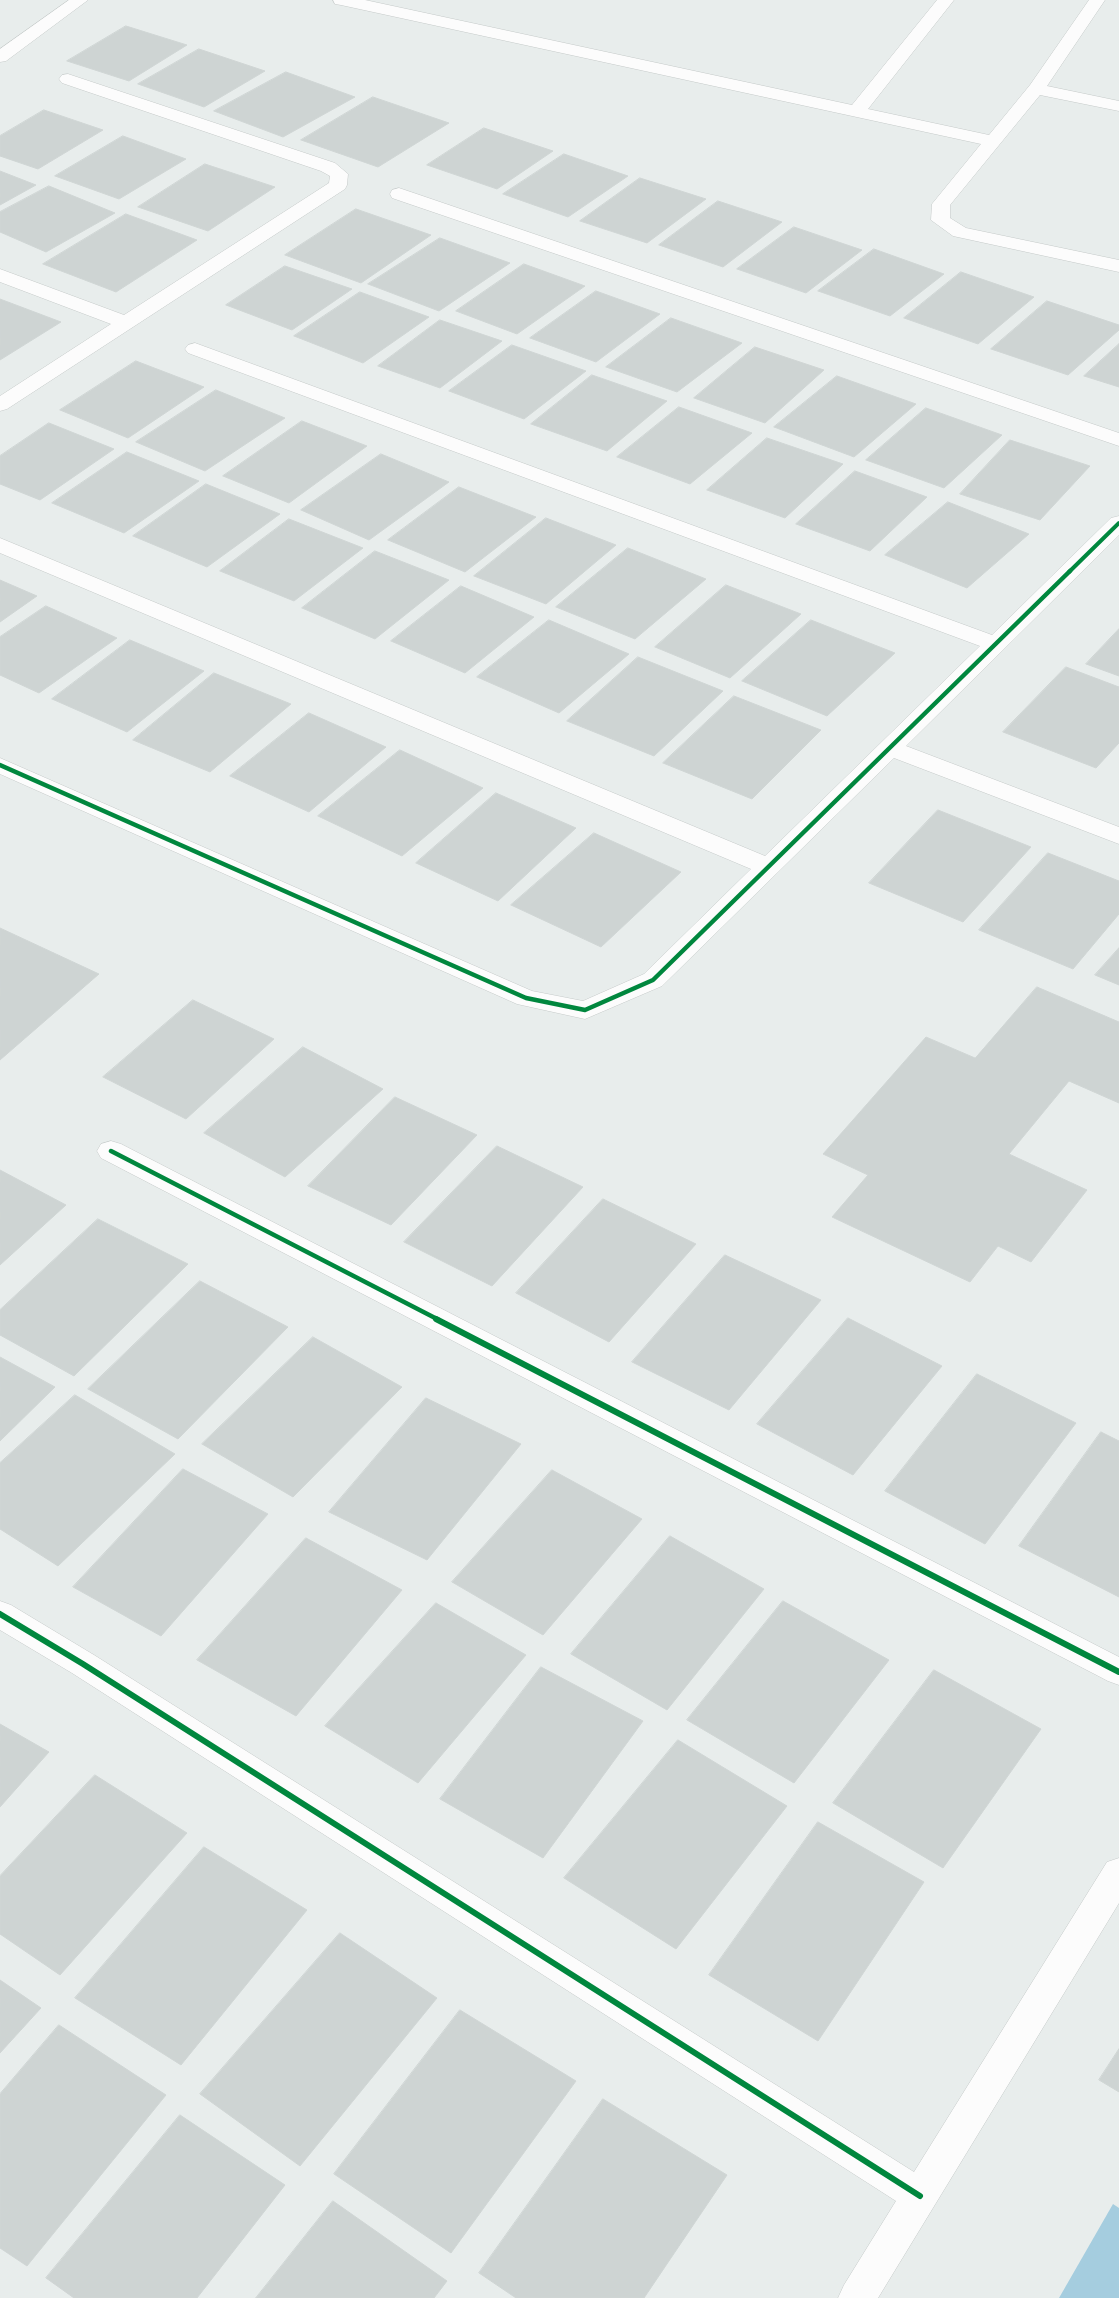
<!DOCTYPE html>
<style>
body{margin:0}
canvas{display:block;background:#e8edec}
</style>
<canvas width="1119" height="2298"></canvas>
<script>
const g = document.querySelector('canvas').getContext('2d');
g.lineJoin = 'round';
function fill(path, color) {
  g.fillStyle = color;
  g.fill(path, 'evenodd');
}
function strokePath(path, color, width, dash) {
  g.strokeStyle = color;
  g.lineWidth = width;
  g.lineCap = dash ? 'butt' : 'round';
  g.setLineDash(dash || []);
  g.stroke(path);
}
const water = new Path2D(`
 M 1113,2204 L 1119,2208 L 1119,2298 L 1059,2298 Z`);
const building = new Path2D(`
 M 126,26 L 187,45 L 129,81 L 67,61 Z
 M 199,49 L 265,71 L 204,107 L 138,84 Z
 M 286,72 L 355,97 L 283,137 L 214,111 Z
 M 373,97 L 449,123 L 378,167 L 301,140 Z
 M 44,110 L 103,130 L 38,169 L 0,156 L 0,136 Z
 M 484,128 L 553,151 L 497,189 L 427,165 Z
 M 123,136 L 186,159 L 119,199 L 55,176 Z
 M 564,154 L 628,176 L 568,217 L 503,194 Z
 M 205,164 L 275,187 L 208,231 L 138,207 Z
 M 0,171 L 36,185 L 0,205 Z
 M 640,178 L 706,199 L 647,243 L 580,221 Z
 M 49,186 L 115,213 L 46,252 L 0,232 L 0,212 Z
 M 718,201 L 782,222 L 723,267 L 659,245 Z
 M 356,209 L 431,235 L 361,283 L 285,255 Z
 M 126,214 L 197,240 L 116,292 L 43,264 Z
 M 794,227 L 862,250 L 806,293 L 737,269 Z
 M 440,238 L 510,263 L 439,311 L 368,284 Z
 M 874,249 L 944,274 L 890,316 L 818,291 Z
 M 524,264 L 585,286 L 517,334 L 456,311 Z
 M 285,266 L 352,289 L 292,330 L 226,305 Z
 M 961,272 L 1034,297 L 978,344 L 904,318 Z
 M 596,291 L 660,314 L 596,362 L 530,338 Z
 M 360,292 L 429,317 L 363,363 L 294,336 Z
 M 0,299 L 61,322 L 0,360 Z
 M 1047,301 L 1119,325 L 1119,330 L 1068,375 L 991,349 Z
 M 671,318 L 742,343 L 677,392 L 606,367 Z
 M 440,320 L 502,341 L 440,388 L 378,366 Z
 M 1119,344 L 1119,387 L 1084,376 Z
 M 512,345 L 586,371 L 524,419 L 449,391 Z
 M 755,347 L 824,370 L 765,423 L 694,398 Z
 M 136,361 L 204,387 L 128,438 L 60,410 Z
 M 592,375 L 667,401 L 607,451 L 531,424 Z
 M 837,376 L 916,404 L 854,457 L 774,427 Z
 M 216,390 L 285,418 L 205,471 L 136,442 Z
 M 679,407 L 752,433 L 690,484 L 617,457 Z
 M 926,408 L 1002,435 L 944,488 L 866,460 Z
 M 302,421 L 367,446 L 289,503 L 223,476 Z
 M 49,423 L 114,449 L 40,500 L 0,484 L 0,456 Z
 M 767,438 L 843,464 L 785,518 L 707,490 Z
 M 1010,440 L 1090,466 L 1040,520 L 960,494 Z
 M 127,452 L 199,481 L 124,533 L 52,503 Z
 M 381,454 L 449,482 L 369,540 L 301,510 Z
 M 855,471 L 927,497 L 870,551 L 796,524 Z
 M 206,484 L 280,514 L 207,567 L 133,536 Z
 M 459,487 L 536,517 L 465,572 L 388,540 Z
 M 948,502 L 1029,534 L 967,588 L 885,555 Z
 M 546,518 L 616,545 L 546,604 L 474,576 Z
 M 289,519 L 363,548 L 294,601 L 220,571 Z
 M 628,548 L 706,579 L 635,639 L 556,607 Z
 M 375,551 L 449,580 L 375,639 L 302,608 Z
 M 0,580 L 37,596 L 0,622 Z
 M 726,585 L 801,614 L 730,678 L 655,647 Z
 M 461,586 L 534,617 L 465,673 L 391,641 Z
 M 46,606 L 117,638 L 39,693 L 0,675 L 0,637 Z
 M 549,620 L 629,654 L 559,713 L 477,677 Z
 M 811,620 L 895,653 L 827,716 L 742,681 Z
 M 1119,629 L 1119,676 L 1086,664 Z
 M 130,640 L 204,671 L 127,732 L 52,699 Z
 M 638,657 L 723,691 L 654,756 L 567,721 Z
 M 1066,667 L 1119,687 L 1119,743 L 1096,768 L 1003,732 Z
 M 214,673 L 291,704 L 210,772 L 133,740 Z
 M 734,696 L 821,730 L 752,799 L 663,763 Z
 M 309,713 L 386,747 L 309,812 L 230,776 Z
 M 400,750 L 483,788 L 402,856 L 318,816 Z
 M 496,793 L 576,828 L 498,901 L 416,863 Z
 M 938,810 L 1031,847 L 963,922 L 869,883 Z
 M 594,833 L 681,872 L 601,947 L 511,905 Z
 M 1048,853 L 1119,881 L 1119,914 L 1073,969 L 979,930 Z
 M 0,928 L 99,974 L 0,1060 Z
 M 1119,948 L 1119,985 L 1095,975 Z
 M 1037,987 L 1119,1022 L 1119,1103 L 1069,1081 L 1009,1154 L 1087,1190 L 1031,1262 L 998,1246 L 970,1282 L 832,1217 L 868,1175 L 823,1154 L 926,1037 L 975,1058 Z
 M 193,1000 L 274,1039 L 186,1119 L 103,1077 Z
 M 303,1047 L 383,1089 L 285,1177 L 204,1133 Z
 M 395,1097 L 477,1135 L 391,1225 L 308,1186 Z
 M 497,1146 L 583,1187 L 492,1286 L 404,1242 Z
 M 0,1170 L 66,1205 L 0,1265 Z
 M 603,1199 L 696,1244 L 609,1342 L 516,1293 Z
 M 98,1219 L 188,1264 L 74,1376 L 0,1335 L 0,1310 Z
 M 725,1255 L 821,1300 L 729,1410 L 632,1362 Z
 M 200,1281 L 288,1327 L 178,1439 L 88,1389 Z
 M 848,1318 L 942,1366 L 853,1475 L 757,1424 Z
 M 313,1337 L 402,1387 L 293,1497 L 202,1444 Z
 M 0,1357 L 55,1387 L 0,1441 Z
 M 977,1374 L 1076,1423 L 985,1544 L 885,1491 Z
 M 75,1395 L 175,1454 L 58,1566 L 0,1529 L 0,1463 Z
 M 426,1398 L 521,1444 L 427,1560 L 329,1512 Z
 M 1101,1432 L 1119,1441 L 1119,1597 L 1019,1546 Z
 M 183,1469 L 268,1514 L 161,1636 L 73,1587 Z
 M 552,1470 L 642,1519 L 543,1635 L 452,1582 Z
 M 670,1536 L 764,1589 L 667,1710 L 571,1654 Z
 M 306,1538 L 402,1590 L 296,1716 L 197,1660 Z
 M 783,1601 L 889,1660 L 794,1783 L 687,1720 Z
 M 436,1603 L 526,1655 L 418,1783 L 325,1726 Z
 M 541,1667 L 643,1721 L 543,1858 L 440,1799 Z
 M 934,1670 L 1041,1729 L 943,1868 L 833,1803 Z
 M 0,1724 L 49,1752 L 0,1807 Z
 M 678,1740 L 787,1806 L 676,1949 L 564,1878 Z
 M 95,1775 L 187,1833 L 60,1975 L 0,1934 L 0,1876 Z
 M 818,1822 L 924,1882 L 818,2041 L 709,1975 Z
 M 204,1847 L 307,1910 L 181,2065 L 75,1998 Z
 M 340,1933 L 437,1998 L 300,2166 L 200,2094 Z
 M 0,1980 L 41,2008 L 0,2053 Z
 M 460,2010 L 576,2081 L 451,2253 L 334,2174 Z
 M 59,2025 L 166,2095 L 27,2266 L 0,2248 L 0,2094 Z
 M 1119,2049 L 1119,2092 L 1099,2080 Z
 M 603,2099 L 727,2175 L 644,2298 L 516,2298 L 479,2273 Z
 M 180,2115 L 285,2185 L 197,2298 L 74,2298 L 46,2278 Z
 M 333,2201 L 447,2281 L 434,2298 L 256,2298 Z`);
const minor = new Path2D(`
 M 69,0 L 88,0 L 6,61 L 0,62 L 0,49 Z
 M 333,0 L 365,0 L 852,105 L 937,0 L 954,0 L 868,109 L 989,135 L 1030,85 L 1089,0 L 1105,0 L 1047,86 L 1119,101 L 1119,111 L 1040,95 L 950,205 L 950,218 L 966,228 L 1119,260 L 1119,272 L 953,236 L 931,220 L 932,204 L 981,144 L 341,5 L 335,4 Z
 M 68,74 L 335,163 L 348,174 L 347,185 L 345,189 L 7,409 L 0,411 L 0,396 L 111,324 L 0,282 L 0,269 L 124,315 L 329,183 L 330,176 L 321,171 L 62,83 L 59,79 L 62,75 Z
 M 399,188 L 1119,433 L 1119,446 L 392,198 L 390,194 L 392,190 Z
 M 195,343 L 992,635 L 1111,518 L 1119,516 L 1119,535 L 906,746 L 1119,827 L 1119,844 L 894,758 L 662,986 L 585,1019 L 517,1004 L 0,774 L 0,758 L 532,991 L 583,1001 L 644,974 L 751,869 L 0,553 L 0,538 L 765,856 L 980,646 L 188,353 L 185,349 L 188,345 Z
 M 111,1141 L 121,1144 L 1119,1657 L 1119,1685 L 1108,1681 L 101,1158 L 97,1151 L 101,1144 Z
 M 0,1601 L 11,1605 L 94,1655 L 914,2172 L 1107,1862 L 1119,1858 L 1119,1903 L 878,2298 L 838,2298 L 844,2285 L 896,2201 L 72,1673 L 0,1630 Z`);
const cyclewayFar2 = new Path2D(`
 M 1069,572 L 1119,523`);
const cyclewayFar1 = new Path2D(`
 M 0,765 L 526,998 L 585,1010 L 653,980 L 1070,571
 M 111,1151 L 439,1320`);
const cycleway = new Path2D(`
 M 436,1319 L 1119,1672
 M 0,1614 L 83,1664 L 920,2196`);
fill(water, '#a5cddf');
fill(building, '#ced4d3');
strokePath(building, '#d0d6d5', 1);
strokePath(minor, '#c5cac9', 1);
fill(minor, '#fcfcfc');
strokePath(cyclewayFar2, '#00873e', 4);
strokePath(cyclewayFar1, '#00873e', 4.5);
strokePath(cycleway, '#00873e', 6);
</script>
